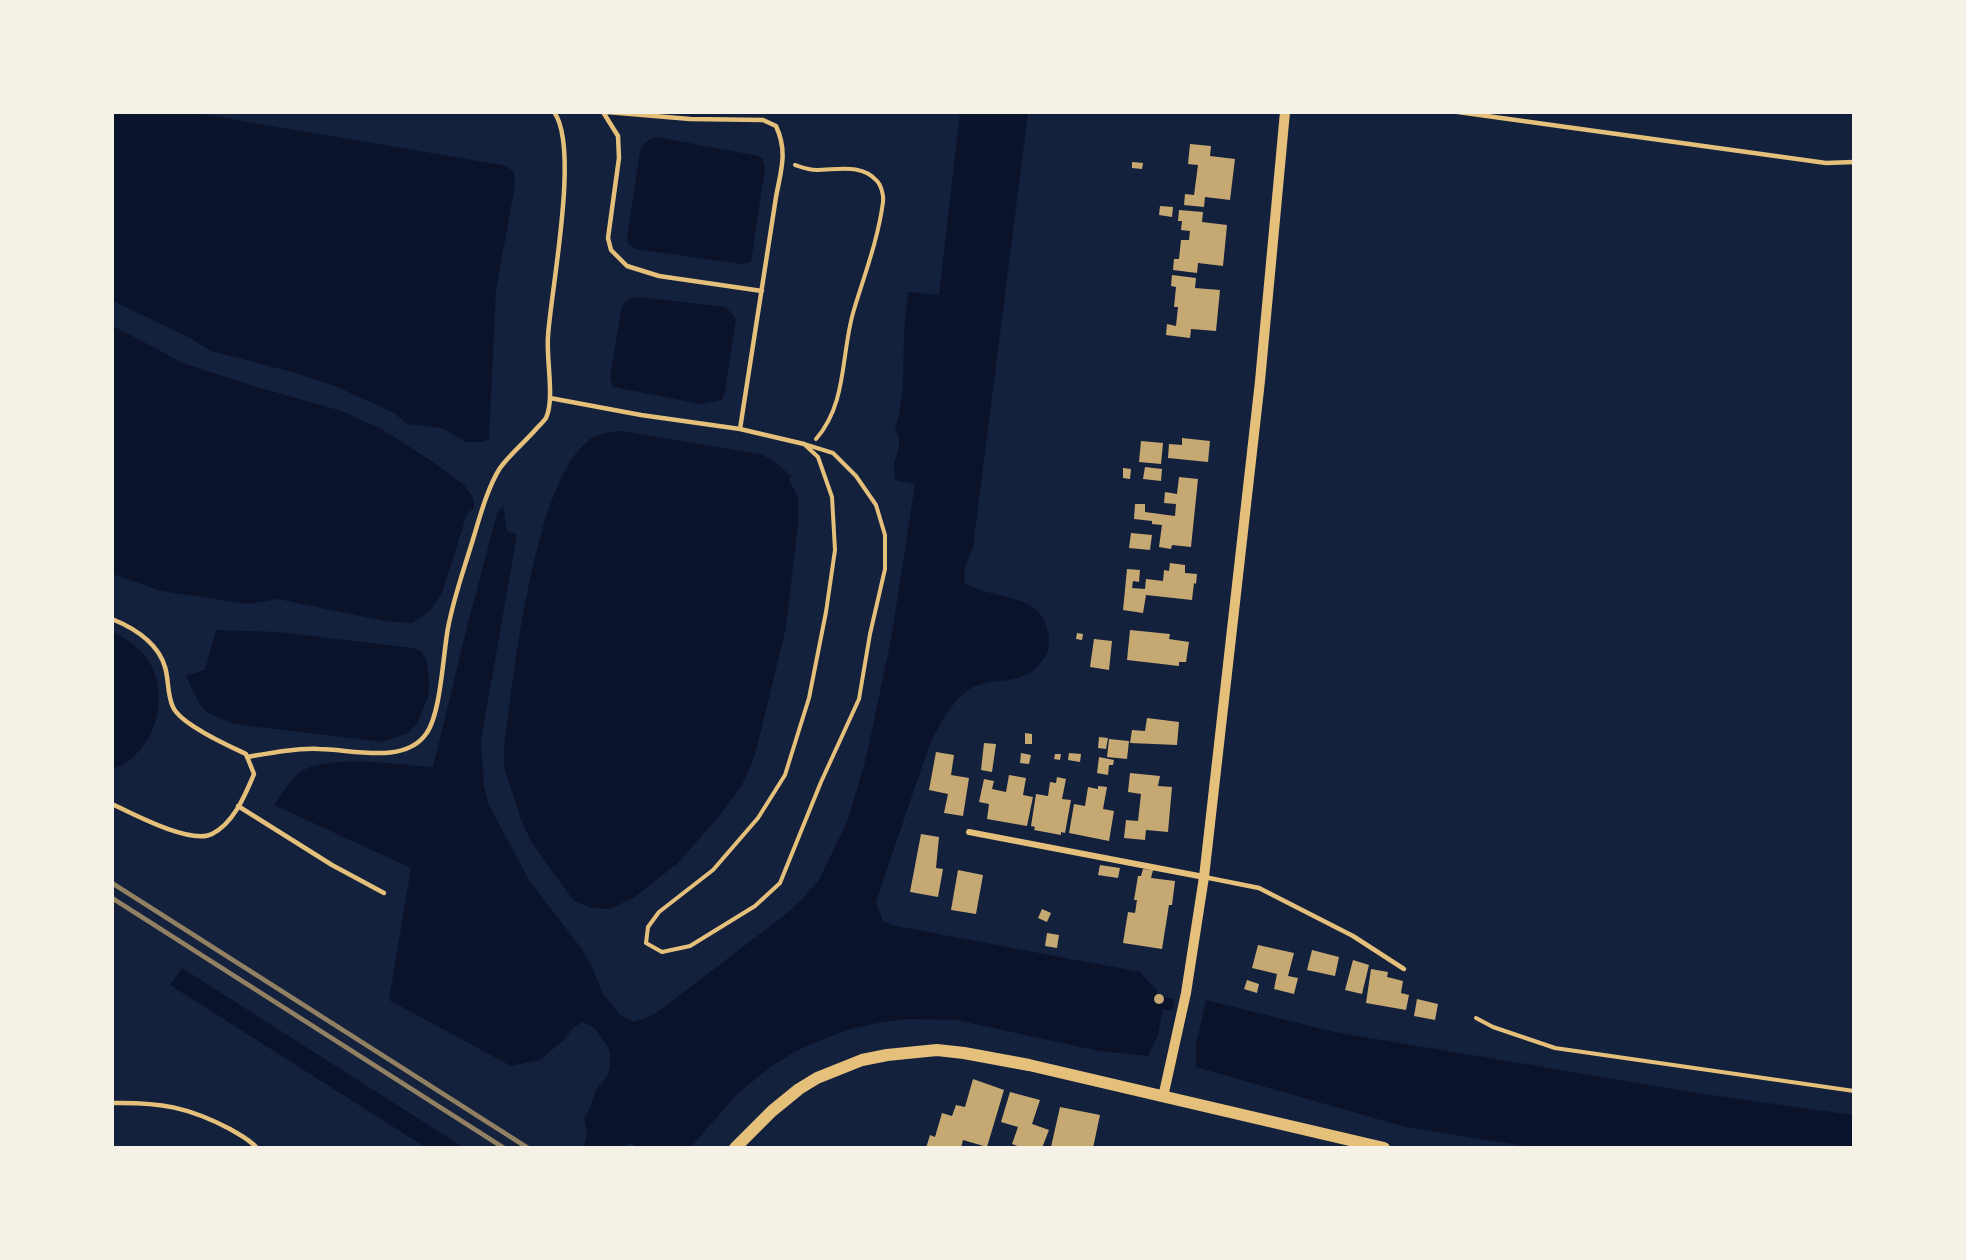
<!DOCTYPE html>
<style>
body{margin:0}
#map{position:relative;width:1966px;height:1260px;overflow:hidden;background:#14213d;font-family:"Sofia Sans Condensed",sans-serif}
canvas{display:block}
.frame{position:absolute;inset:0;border:114px solid #f6f1e7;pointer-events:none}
</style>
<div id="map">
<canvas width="1966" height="1260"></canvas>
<div class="frame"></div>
</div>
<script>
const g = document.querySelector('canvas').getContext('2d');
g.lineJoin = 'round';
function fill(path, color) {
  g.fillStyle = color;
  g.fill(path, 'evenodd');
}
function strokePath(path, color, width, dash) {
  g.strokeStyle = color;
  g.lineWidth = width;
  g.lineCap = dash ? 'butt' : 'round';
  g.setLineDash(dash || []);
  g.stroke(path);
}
const water = new Path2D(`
 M 112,113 L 196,113 L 502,165 L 514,171 L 515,185 L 496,290 L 489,439 L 482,442 L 466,442 L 442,428 L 407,424 L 394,413 L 335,386 L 292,372 L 211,351 L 190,338 L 113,301 Z
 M 960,113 L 1028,113 L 973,547 L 965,568 L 964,582 C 985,597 1017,593 1037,611 C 1044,618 1049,630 1049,640 C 1049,651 1046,657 1039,665 C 1019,688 988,675 967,691 C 950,704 940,725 930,743 L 876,902 L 883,921 L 891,925 L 1140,972 L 1154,988 L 1157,989 L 1155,1002 L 1156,1004 L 1163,1004 L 1164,997 L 1174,999 L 1173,1009 L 1202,1016 L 1206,1000 L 1334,1032 L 1711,1095 L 1853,1115 L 1853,1147 L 1531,1147 L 1405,1127 L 1196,1067 L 1196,1043 L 1158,1035 L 1148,1056 L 1099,1051 L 956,1020 L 909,1019 L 883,1022 L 851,1029 L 818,1041 L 796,1051 L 772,1066 L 737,1094 L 691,1147 L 636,1147 L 632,1143 L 620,1147 L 583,1147 L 587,1135 L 584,1118 L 591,1106 L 595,1091 L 608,1075 L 610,1067 L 610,1051 L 596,1029 L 583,1022 L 573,1028 L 565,1039 L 540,1060 L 511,1066 L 389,1000 L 411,868 L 274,805 C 282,794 290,780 300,772 C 328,753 400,765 433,767 L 466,631 L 497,513 L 503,505 L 507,531 L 517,534 L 481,741 L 484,786 L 488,803 L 529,880 L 581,948 L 592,967 L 603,994 L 620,1015 L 633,1022 L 649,1017 L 660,1010 L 786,914 L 803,898 L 819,880 L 848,820 L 867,754 L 892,634 L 915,484 L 895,480 L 894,463 L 899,448 L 899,439 L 895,427 L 899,415 L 903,387 L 904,330 L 908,292 L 939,295 Z
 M 656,137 L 759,156 L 763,159 L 765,168 L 751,262 L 741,264 L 635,249 L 628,244 L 627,237 L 640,152 C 643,143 646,140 656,137 Z
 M 639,297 L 726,307 L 736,319 L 725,392 L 722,400 L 701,404 L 613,387 L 610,377 L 622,306 C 626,299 631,298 639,297 Z
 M 113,326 L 185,364 L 257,387 L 342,411 L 383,430 L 430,460 L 464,485 L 474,499 L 474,508 L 467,514 L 442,593 L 431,610 L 412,623 L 384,621 L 278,599 L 248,604 L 161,591 L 113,574 Z
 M 623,431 L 761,454 L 775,462 L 791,476 L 789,480 L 798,497 L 798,524 L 786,628 L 755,755 L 742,785 L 721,814 L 677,864 L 633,898 L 610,909 L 591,908 L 573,900 L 532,843 L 521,820 L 504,767 L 504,750 C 513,680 533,482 589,440 C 599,432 610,432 623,431 Z
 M 216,630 L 279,632 L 413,648 L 421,651 L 427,662 L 429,683 L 428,697 L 417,724 L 408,733 L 383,742 L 234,724 L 206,712 L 199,703 L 186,676 L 205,670 Z
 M 113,632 C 126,638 137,646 146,657 C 173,695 156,753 113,769 Z
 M 182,968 L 463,1147 L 425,1147 L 170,985 Z`);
const pier = new Path2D(`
 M 1163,1009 L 1171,1011 L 1172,1009 L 1203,1016 L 1196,1043 L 1158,1035 Z`);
const building = new Path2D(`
 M 1190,144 L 1211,146 L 1210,156 L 1235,159 L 1230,200 L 1205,197 L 1204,207 L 1184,205 L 1185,194 L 1194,195 L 1198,165 L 1188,164 Z
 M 1132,162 L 1143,163 L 1142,169 L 1132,168 Z
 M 1160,206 L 1173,207 L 1172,217 L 1159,215 Z
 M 1179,210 L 1203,212 L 1202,222 L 1227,225 L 1223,266 L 1198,263 L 1197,273 L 1173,270 L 1174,259 L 1179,259 L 1181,240 L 1189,240 L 1190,231 L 1181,230 L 1182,221 L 1178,221 Z
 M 1172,275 L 1196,278 L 1195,288 L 1220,290 L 1216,331 L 1191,329 L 1190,338 L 1166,335 L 1167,324 L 1176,326 L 1178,307 L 1174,307 L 1176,287 L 1171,286 Z
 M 1182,438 L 1210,441 L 1208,462 L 1168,458 L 1169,444 L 1182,445 Z
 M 1141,441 L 1163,443 L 1161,464 L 1139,462 Z
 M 1145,467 L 1162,469 L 1161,481 L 1143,479 Z
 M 1123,468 L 1131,469 L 1130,479 L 1123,478 Z
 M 1179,477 L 1198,479 L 1191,547 L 1172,545 L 1171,549 L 1159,547 L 1162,525 L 1152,524 L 1152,521 L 1134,519 L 1135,504 L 1145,504 L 1145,512 L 1175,516 L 1176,504 L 1164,503 L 1165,492 L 1177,494 Z
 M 1131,533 L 1152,535 L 1150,550 L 1129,548 Z
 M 1170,563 L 1185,565 L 1185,573 L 1197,574 L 1196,584 L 1194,583 L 1192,600 L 1146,595 L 1143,613 L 1123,610 L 1127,569 L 1140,570 L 1139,582 L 1133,581 L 1132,588 L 1145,589 L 1146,579 L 1163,581 L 1164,570 L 1169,571 Z
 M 1130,630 L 1170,634 L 1169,639 L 1189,642 L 1186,662 L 1179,662 L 1179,666 L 1127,660 Z
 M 1077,633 L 1083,634 L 1082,640 L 1076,639 Z
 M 1094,639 L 1112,641 L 1109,670 L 1090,667 Z
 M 1147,718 L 1179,722 L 1177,745 L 1130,743 L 1132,730 L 1145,731 Z
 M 1025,733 L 1032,734 L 1032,744 L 1025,744 Z
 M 1099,737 L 1108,738 L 1106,749 L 1098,748 Z
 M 1109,739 L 1129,741 L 1127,759 L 1107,757 Z
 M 984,743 L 996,744 L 992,772 L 981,770 Z
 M 936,752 L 954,755 L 951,775 L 969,778 L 963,816 L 944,813 L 948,794 L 929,790 Z
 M 1021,753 L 1031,755 L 1029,764 L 1020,763 Z
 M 1069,753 L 1081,754 L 1080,762 L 1068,760 Z
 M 1055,754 L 1061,754 L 1060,760 L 1054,759 Z
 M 1099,757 L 1114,760 L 1113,765 L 1109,765 L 1108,775 L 1097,773 Z
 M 1130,773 L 1160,776 L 1158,786 L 1172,787 L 1168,832 L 1146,830 L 1145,840 L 1124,838 L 1126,820 L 1138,821 L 1141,794 L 1128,792 Z
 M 1009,775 L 1026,778 L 1023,795 L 1033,797 L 1027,826 L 987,819 L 989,804 L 979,802 L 984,779 L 994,781 L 992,789 L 1006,792 Z
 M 1057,777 L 1066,779 L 1062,799 L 1071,800 L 1065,833 L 1061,832 L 1061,835 L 1034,830 L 1035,827 L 1031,826 L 1036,794 L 1048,796 L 1050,782 L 1056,783 Z
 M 1098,786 L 1107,787 L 1103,809 L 1114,811 L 1109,841 L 1069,833 L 1074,804 L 1085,806 L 1088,787 L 1098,789 Z
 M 921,834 L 939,837 L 936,868 L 943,869 L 938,897 L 910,892 Z
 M 1100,865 L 1120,868 L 1118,878 L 1098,875 Z
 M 1143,869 L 1153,870 L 1151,878 L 1175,881 L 1172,905 L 1169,905 L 1162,949 L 1123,943 L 1128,912 L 1135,913 L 1137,900 L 1134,900 L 1138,876 L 1141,876 Z
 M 958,870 L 983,875 L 976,914 L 951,910 Z
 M 1042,909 L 1051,913 L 1047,922 L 1038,918 Z
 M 1047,933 L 1059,935 L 1057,948 L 1045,946 Z
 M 1258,945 L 1294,953 L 1288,976 L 1298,978 L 1294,994 L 1274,989 L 1277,974 L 1252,968 Z
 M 1312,950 L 1339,957 L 1335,976 L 1307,970 Z
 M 1353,960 L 1369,965 L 1362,994 L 1345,990 Z
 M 1371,969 L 1388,972 L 1387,977 L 1403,981 L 1401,993 L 1409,995 L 1406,1010 L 1366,1003 Z
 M 1247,980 L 1259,984 L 1257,993 L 1244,989 Z
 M1154 999a5 5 0 1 1 10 0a5 5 0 1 1-10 0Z
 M 1417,999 L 1438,1004 L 1435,1020 L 1414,1016 Z
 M 973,1079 L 1004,1090 L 987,1147 L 963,1140 L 961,1148 L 926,1148 L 930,1135 L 935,1137 L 942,1113 L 952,1116 L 956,1105 L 965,1107 Z
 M 1010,1092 L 1040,1100 L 1032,1124 L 1049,1130 L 1042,1148 L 1023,1148 L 1012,1144 L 1018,1127 L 1001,1122 Z
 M 1060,1107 L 1100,1115 L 1093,1148 L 1051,1147 Z`);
const path = new Path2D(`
 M 795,165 C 801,167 809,170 817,170 C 837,170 862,163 877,181 C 881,185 884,196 883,202 C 878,240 864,276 853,313 C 841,355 847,404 816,439
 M 804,444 L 833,453 L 856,476 L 876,505 L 885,535 L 885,569 L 870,634 L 859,699 L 821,782 L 780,883 L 755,906 L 690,946 L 662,952 L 646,943 L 648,927 L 659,912 L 713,870 L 758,818 L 785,775 L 809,698 L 826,612 L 835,550 L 832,497 L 818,457 Z
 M 1476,1018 L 1493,1027 L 1555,1048 L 1854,1091`);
const service = new Path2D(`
 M 603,112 L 618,136 L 619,158 L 608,238 L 611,250 L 627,266 L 659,276 L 762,291
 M 607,112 L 690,119 L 763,120 L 776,126 C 788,152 781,170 776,197 L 740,429
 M 1458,112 L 1826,163 L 1854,162
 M 550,398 L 641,415 L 740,429 L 804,444
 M 112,619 C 134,628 158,643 165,667 C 169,680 167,695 173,707 C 180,724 229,746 246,754 L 254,774 C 245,795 234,823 212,834 C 191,845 133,814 112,804
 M 247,757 C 270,753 295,748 319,749 C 351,749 404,765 426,734 C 441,714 443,654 448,628 C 453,601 462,575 470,549 C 478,524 486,490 500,468 C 510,454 526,441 537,428 C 540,425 544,421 546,418 C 555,399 546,359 548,336 C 551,289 580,147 554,112
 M 238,806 L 332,865 L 384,893
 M 1204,877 L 1259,888 L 1353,936 L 1404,969
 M 112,1103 C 160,1102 188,1107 230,1129 C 240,1135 249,1139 257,1148`);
const minor = new Path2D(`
 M 969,832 L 1204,877`);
const tertiary = new Path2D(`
 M 1163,1097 L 1186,993 L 1204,877 L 1260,381 L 1285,112`);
const secondary = new Path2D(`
 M 735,1148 L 772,1111 L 799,1089 L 817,1078 L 862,1060 L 887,1055 L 937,1050 L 964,1053 L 1029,1065 L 1384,1148`);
const rail = new Path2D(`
 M 112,883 L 528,1148
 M 112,898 L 504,1148`);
fill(water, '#0b132b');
fill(pier, '#14213d');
fill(building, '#c6a872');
strokePath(path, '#e5c07b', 4);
strokePath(service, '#e5c07b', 4.5);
strokePath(minor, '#e5c07b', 6);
strokePath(tertiary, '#e5c07b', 10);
strokePath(secondary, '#e5c07b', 12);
strokePath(rail, '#918062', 4.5);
</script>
